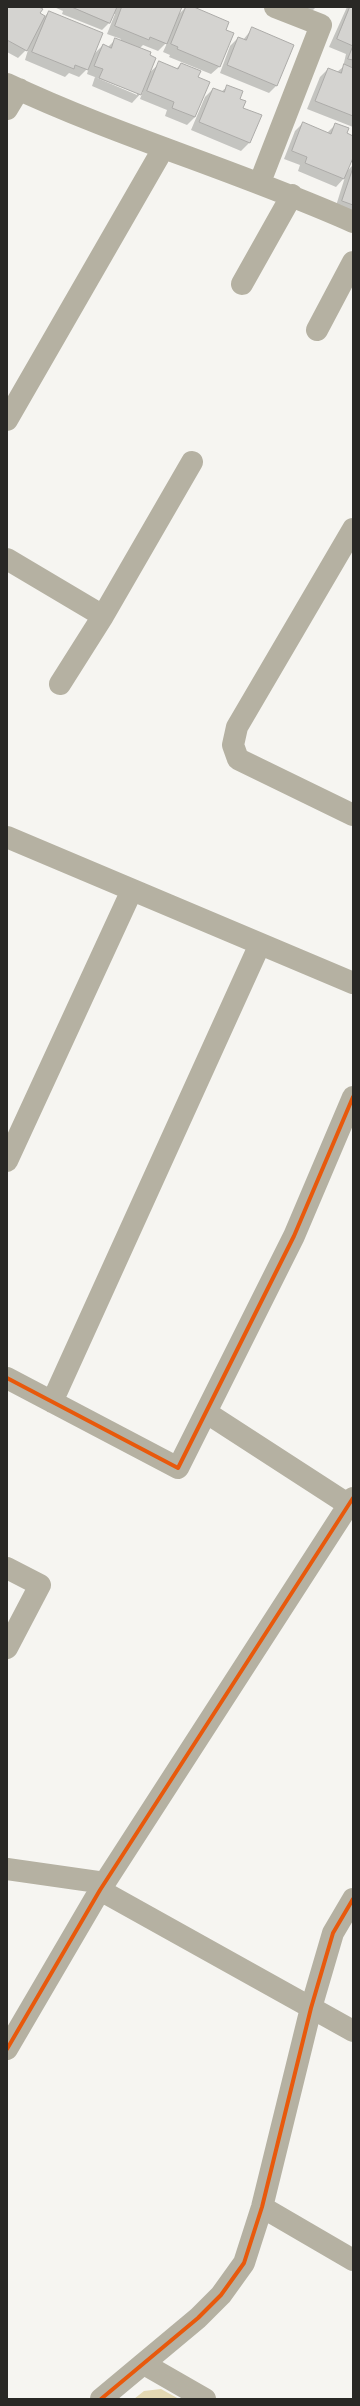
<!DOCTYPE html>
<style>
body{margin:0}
#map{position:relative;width:360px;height:2406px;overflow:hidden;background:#f6f5f1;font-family:Commissioner,sans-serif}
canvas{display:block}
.frame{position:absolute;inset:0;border:8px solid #292825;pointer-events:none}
</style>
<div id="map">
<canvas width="360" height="2406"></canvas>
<div class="frame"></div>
</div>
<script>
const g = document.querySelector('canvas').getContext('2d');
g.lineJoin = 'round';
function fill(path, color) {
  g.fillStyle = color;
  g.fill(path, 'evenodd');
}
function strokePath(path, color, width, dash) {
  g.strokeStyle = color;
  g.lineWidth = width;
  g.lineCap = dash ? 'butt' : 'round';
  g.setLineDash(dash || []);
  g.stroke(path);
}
const green = new Path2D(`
 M 161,2389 L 179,2399 L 134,2399 L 144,2391 Z`);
const shadow = new Path2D(`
 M 7,7 L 36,7 L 39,14 L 45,16 L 49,12 L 92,56 L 103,45 L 108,47 L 116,39 L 120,41 L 121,39 L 107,34 L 115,14 L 113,14 L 110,22 L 102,30 L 62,14 L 63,11 L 54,7 L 181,7 L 178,15 L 186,7 L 191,7 L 224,30 L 219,67 L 211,74 L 169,57 L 170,55 L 163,52 L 168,41 L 158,51 L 143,45 L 139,49 L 148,74 L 160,63 L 176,69 L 181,64 L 197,78 L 195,117 L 187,125 L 165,116 L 167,110 L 140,99 L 143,91 L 132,103 L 92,86 L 95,77 L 137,95 L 137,93 L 87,74 L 89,67 L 79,77 L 69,73 L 65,77 L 25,60 L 31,40 L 26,50 L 18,58 L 7,52 Z
 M 295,7 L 316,7 L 310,13 Z
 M 347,7 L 353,7 L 353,127 L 307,109 L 320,77 L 328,69 L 337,72 L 343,67 L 346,54 L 329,47 Z
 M 252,29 L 277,85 L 269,93 L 220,73 L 230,46 L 238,38 L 243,40 Z
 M 228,86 L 239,99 L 242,108 L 261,116 L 249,143 L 241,151 L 191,130 L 205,97 L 213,89 L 221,92 Z
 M 303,123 L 327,133 L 336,124 L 346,134 L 353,137 L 353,156 L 346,172 L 353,165 L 353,215 L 335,209 L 345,177 L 336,187 L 298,171 L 300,165 L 284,159 L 295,131 Z`);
const building = new Path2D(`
 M 7,7 L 39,7 L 43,9 L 40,13 L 45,16 L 27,51 L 7,40 Z
 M 72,7 L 117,7 L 110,23 Z
 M 122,7 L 182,7 L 167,44 L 150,37 L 149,40 L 115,26 Z
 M 186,7 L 194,7 L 229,22 L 226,30 L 234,33 L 220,67 L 177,49 L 178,47 L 171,44 Z
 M 350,7 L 353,7 L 353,46 L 337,39 Z
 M 49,11 L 103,33 L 88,70 L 75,65 L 74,69 L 32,52 Z
 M 252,27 L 294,45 L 277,86 L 227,65 L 238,37 L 246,40 Z
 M 115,38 L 151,52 L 150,55 L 156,58 L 141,95 L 99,78 L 103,69 L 94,66 L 103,44 L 111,48 Z
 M 353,46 L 353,60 L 348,59 Z
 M 159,61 L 178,69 L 181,63 L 201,71 L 198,77 L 210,82 L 195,117 L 172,108 L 174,102 L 147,91 Z
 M 344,64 L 353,68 L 353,116 L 315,101 L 328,68 L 341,73 Z
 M 227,85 L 243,91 L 240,99 L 246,101 L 243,108 L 262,115 L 250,143 L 199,122 L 213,88 L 224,92 Z
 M 303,122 L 331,134 L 335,123 L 349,128 L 347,133 L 353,136 L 353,158 L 344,179 L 305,163 L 307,157 L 292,151 Z
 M 353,168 L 353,205 L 342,201 Z`);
const minor = new Path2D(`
 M 7,84 C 119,137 239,171 353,222
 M 7,109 L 19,89
 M 260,182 L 321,25 L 275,7
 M 242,284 L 292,195
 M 317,330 L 353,262
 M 7,420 L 163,149
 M 353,529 L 237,727 L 233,745 L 238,759 L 353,815
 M 7,559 L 103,616 L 192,462
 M 60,684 L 103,616
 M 7,837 L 353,983
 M 7,1161 L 132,890
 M 7,1378 L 178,1468 L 294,1236 L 353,1097
 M 52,1402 L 260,944
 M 207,1413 L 349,1505
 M 7,1568 L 40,1585 L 7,1648
 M 7,1869 L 105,1883
 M 100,1890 L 353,2031
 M 7,2049 L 100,1890 L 353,1498
 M 262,2207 L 353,2260
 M 144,2364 L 205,2399
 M 101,2399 L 198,2318 L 221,2295 L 244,2263 L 262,2207 L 311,2008 L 333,1933 L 353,1899`);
const cycleway = new Path2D(`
 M 7,1378 L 178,1468 L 294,1236 L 353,1097
 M 7,2049 L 100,1890 L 353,1498
 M 101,2399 L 198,2318 L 221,2295 L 244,2263 L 262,2207 L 311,2008 L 333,1933 L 353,1899`);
fill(green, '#e4d9b3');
fill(shadow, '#0003');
fill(building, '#d4d3d0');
strokePath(building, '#acaba8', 1);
strokePath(minor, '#b5b1a2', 22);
strokePath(cycleway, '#e8590c', 4);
</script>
